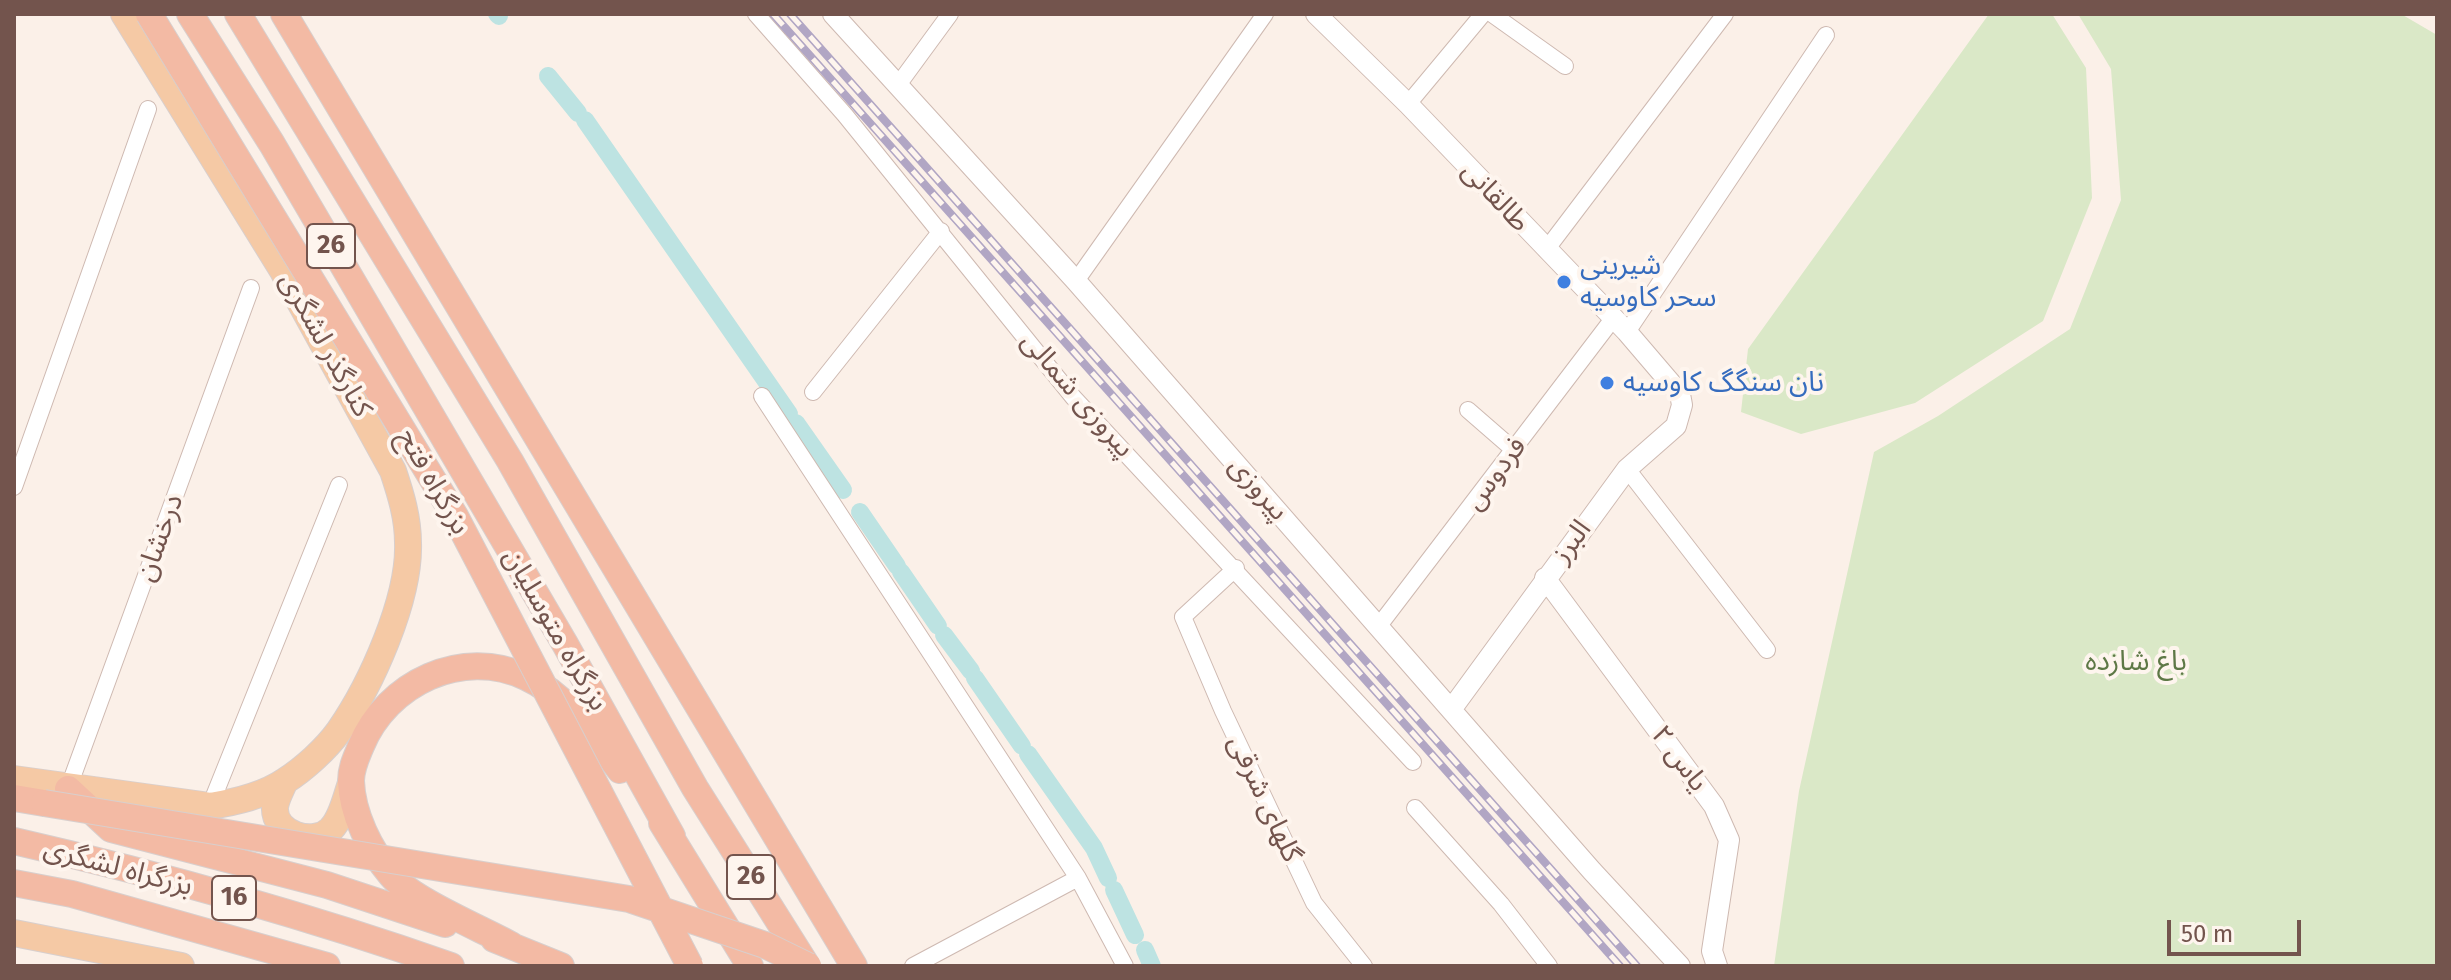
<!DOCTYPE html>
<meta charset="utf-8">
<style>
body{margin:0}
#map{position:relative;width:2451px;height:980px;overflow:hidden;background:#fbf0e8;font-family:"Fira Sans",sans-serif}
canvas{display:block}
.frame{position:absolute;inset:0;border:16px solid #73544d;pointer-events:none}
.scale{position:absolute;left:2167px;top:920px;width:134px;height:36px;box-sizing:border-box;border:4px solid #73544d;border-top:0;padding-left:10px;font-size:24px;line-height:28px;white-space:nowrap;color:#73544d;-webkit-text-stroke:6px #fef5ee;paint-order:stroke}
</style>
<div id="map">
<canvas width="2451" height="980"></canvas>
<div class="frame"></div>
<div class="scale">50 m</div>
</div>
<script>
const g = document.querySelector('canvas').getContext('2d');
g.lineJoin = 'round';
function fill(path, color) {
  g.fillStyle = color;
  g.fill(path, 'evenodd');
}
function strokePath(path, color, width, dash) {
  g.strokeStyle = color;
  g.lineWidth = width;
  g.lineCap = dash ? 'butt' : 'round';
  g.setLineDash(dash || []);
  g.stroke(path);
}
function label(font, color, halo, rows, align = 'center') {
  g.font = font + ' "Fira Sans","Noto Sans Arabic",sans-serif';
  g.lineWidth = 8;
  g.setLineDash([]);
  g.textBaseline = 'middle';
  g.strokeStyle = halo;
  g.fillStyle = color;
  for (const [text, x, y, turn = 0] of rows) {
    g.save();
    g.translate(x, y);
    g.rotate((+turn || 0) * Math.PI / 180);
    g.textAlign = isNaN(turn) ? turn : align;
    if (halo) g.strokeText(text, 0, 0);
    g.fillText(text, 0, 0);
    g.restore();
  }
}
const green = new Path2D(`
 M 1989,14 L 2052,14 L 2086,68 L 2092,198 L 2043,321 L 1915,403 L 1801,434 L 1741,412 L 1748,349 Z
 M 2078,14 L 2401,14 L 2437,35 L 2437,966 L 1774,966 L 1799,791 L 1874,452 L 1938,416 L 2070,329 L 2121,200 L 2111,69 Z`);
const canal = new Path2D(`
 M 497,14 L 499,16
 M 548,76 L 578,113
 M 585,120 L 789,414
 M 796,423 L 843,490
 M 860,512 L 897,566
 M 901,572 L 938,626
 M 944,635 L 971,671
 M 975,678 L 1022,746
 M 1028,754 L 1094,848 L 1108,878
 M 1114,890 L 1135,935
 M 1145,950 L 1152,966`);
const minor = new Path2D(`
 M 756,14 L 845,115 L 1073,397 L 1413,762
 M 1492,14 L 1565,66
 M 898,85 L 950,14
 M 1408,104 L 1483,14
 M 1546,250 L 1725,14
 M 1076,281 L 1265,14
 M 1627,332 L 1826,35
 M 813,392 L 941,231
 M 762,396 L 1078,878 L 1125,966
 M 1468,410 L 1514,450
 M 1627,469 L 1767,650
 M 14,487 L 148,109
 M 1236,568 L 1183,617 L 1223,711 L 1314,903 L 1364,966
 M 1378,627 L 1612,320
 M 68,789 L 251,288
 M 210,806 L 339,485
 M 1415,808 L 1501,904 L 1549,966
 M 913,966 L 1078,878`);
const tertiary = new Path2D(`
 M 833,14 L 1076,281 L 1592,871 L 1680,966
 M 1316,14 L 1408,104 L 1627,332 L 1680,394 L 1682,405 L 1676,426 L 1627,469 L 1453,707
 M 1545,578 L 1714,806 L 1729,840 L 1712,951 L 1717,966`);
const primary = new Path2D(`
 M 14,779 L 210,806 C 236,802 263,796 285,781 C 304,769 326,749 339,731 C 371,685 410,599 408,543 C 408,518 401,495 393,471 L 283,271 L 124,14
 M 284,783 C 281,790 276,799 275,807 C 273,834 314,847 331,829 C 342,818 346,797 351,783
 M 14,933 L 181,966`);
const trunk = new Path2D(`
 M 190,14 L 272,144 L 565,644 L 672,836
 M 238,14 L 510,461 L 695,788 L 807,966
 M 284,14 L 854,966
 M 68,789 L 111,829 L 327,885 L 445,924
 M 14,798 L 44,803
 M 662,823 L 750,966
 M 14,841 C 162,875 308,916 451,966
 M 14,883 L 72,894 L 327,966
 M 494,939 L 561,966
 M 511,945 C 480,928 412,900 391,875 C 370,850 352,814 351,781 C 351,768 356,758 361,746 C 387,683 462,647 526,677 C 566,695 594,736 620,770`);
const rail = new Path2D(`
 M 773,14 L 1620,966
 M 790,14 L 1637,966`);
const trunkBridge = new Path2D(`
 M 149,14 L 455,516 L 690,966
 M 44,803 L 629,899 L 765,945 L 808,966`);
const markers = [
 [1564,282,8,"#3f7fe0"],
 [1607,383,8,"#3f7fe0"]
];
const shields = [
 [331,246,48],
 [751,877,48],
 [234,898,44]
];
const shieldNames = [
 ["26",331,246],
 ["26",751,877],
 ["16",234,898]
];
const streetNames = [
 ["طالقانی",1495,197,47],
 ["کنارگذر لشگری",325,345,61],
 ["پیروزی شمالی",1077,395,49],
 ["فردوس",1496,474,-53],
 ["بزرگراه فتح",433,482,60],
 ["پیروزی",1258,489,49],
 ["درخشان",160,538,-70],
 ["البرز",1572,542,-53],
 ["بزرگراه متوسلیان",555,630,60],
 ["یاس ۲",1679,759,53],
 ["گلهای شرقی",1264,799,65],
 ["بزرگراه لشگری",118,868,15]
];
const shopNames = [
 ["شیرینی",1580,266],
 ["سحر کاوسیه",1580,298],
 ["نان سنگگ کاوسیه",1623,383]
];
const parkNames = [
 ["باغ شازده",2136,662]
];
fill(green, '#dae8c7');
strokePath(canal, '#bde3e2', 18);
strokePath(minor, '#ceb9b1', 18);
strokePath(tertiary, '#ceb9b1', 22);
strokePath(primary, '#d8cfcd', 28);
strokePath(trunk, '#d8cfcd', 28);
strokePath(minor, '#fff', 16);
strokePath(tertiary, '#fff', 20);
strokePath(primary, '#f5c9a5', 26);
strokePath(trunk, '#f3baa4', 26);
strokePath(rail, '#b1a6c4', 8);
strokePath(rail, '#fef5ee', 5, [15]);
strokePath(trunkBridge, '#d8cfcd', 28, []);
strokePath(trunkBridge, '#f3baa4', 26);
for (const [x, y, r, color] of markers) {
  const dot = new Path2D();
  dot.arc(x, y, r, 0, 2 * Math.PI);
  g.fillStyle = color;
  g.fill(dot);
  strokePath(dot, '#fef5ee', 3);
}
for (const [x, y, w] of shields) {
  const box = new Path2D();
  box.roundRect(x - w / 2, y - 22, w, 44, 6);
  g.fillStyle = '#fef5ee';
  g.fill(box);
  strokePath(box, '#73544d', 2);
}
label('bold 26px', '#73544d', null, shieldNames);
label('28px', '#73544d', '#fef5ee', streetNames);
label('28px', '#366cbe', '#fef5ee', shopNames, 'left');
label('28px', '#5e7846', '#fef5ee', parkNames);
</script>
